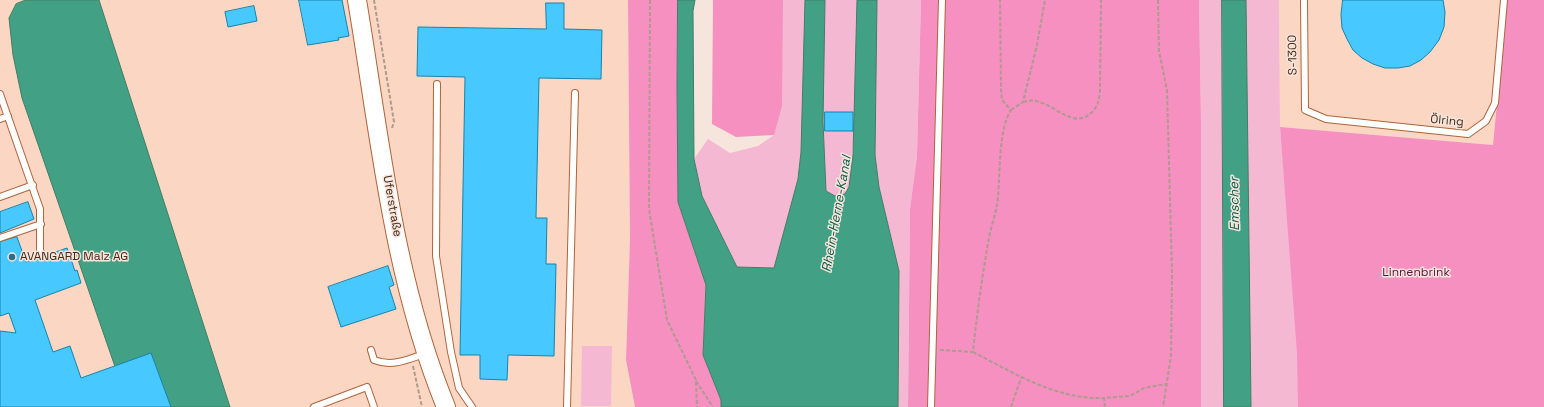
<!DOCTYPE html>
<meta charset="utf-8">
<style>
body{margin:0}
canvas{display:block;background:#f5e5dc}
</style>
<canvas width="1544" height="407"></canvas>
<script>
const g = document.querySelector('canvas').getContext('2d');
g.lineJoin = 'round';
function fill(path, color) {
  g.fillStyle = color;
  g.fill(path, 'evenodd');
}
function strokePath(path, color, width, dash) {
  g.strokeStyle = color;
  g.lineWidth = width;
  g.lineCap = dash ? 'butt' : 'round';
  g.setLineDash(dash || []);
  g.stroke(path);
}
function label(font, color, halo, rows, align = 'center') {
  g.font = font + ' "Space Grotesk",sans-serif';
  g.lineWidth = 3;
  g.setLineDash([]);
  g.textBaseline = 'middle';
  g.strokeStyle = halo;
  g.fillStyle = color;
  for (const [text, x, y, turn = 0] of rows) {
    g.save();
    g.translate(x, y);
    g.rotate((+turn || 0) * Math.PI / 180);
    g.textAlign = isNaN(turn) ? turn : align;
    if (halo) g.strokeText(text, 0, 0);
    g.fillText(text, 0, 0);
    g.restore();
  }
}
const built = new Path2D(`
 M 0,0 L 628,0 L 630,240 L 626,360 L 635,407 L 0,407 Z
 M 1279,0 L 1507,0 L 1493,145 L 1280,127 Z`);
const green = new Path2D(`
 M 783,0 L 921,0 L 917,156 L 910,209 L 908,407 L 898,407 L 899,271 L 879,187 L 875,155 L 874,123 L 855,122 L 849,187 L 845,194 L 835,196 L 826,191 L 823,122 L 801,152 L 798,179 L 775,268 L 737,267 L 702,196 L 694,159 L 708,139 L 730,153 L 758,146 L 774,135 Z
 M 1199,0 L 1279,0 L 1280,127 L 1287,213 L 1502,153 L 1544,0 L 1544,407 L 1201,407 L 1201,121 Z
 M 582,346 L 612,346 L 611,406 L 581,406 Z`);
const forest = new Path2D(`
 M 628,0 L 678,0 L 677,87 L 678,202 L 706,285 L 703,355 L 721,400 L 721,407 L 635,407 L 626,360 L 630,240 Z
 M 713,0 L 783,0 L 782,106 L 774,135 L 736,137 L 712,124 Z
 M 921,0 L 1199,0 L 1201,121 L 1201,407 L 908,407 L 910,209 L 917,156 Z
 M 1507,0 L 1544,0 L 1544,407 L 1298,407 L 1297,353 L 1280,127 L 1493,145 Z`);
const water = new Path2D(`
 M 26,0 L 99,0 L 230,407 L 129,407 L 22,98 L 13,55 L 9,18 L 16,4 Z
 M 678,0 L 695,0 L 693,11 L 694,159 L 702,196 L 737,267 L 774,268 L 798,179 L 801,152 L 805,0 L 825,0 L 823,122 L 826,191 L 835,196 L 845,194 L 849,187 L 853,155 L 857,0 L 877,0 L 875,155 L 879,187 L 899,271 L 898,407 L 721,407 L 721,400 L 703,355 L 706,285 L 678,202 L 677,87 Z
 M 1222,0 L 1246,0 L 1251,407 L 1224,407 Z`);
const building = new Path2D(`
 M 299,0 L 342,0 L 349,36 L 338,38 L 339,40 L 308,45 Z
 M 1343,0 L 1443,0 L 1445,12 L 1444,27 L 1439,40 L 1430,52 L 1421,60 L 1410,66 L 1398,68 L 1385,68 L 1373,64 L 1362,58 L 1353,50 L 1347,39 L 1342,28 L 1341,15 Z
 M 546,3 L 564,3 L 564,29 L 602,30 L 601,79 L 539,78 L 536,218 L 547,218 L 546,264 L 556,264 L 554,356 L 508,355 L 507,380 L 480,379 L 480,355 L 460,355 L 465,77 L 417,76 L 418,27 L 546,29 Z
 M 254,6 L 257,21 L 228,27 L 225,12 Z
 M 825,112 L 853,112 L 853,131 L 825,131 Z
 M 28,202 L 34,219 L 0,233 L 0,212 Z
 M 17,237 L 26,262 L 39,258 L 44,261 L 47,255 L 67,248 L 75,271 L 77,270 L 81,283 L 35,300 L 53,352 L 70,346 L 81,378 L 151,353 L 171,407 L 0,407 L 0,331 L 16,333 L 9,313 L 0,316 L 0,242 Z
 M 388,266 L 394,285 L 389,287 L 396,309 L 341,327 L 328,287 Z`);
const path = new Path2D(`
 M 374,0 L 394,122 L 392,128
 M 650,0 L 649,209 L 667,320 L 696,380 L 697,407
 M 1158,0 L 1159,51 L 1167,90 L 1172,273 L 1171,356 L 1163,407
 M 1023,102 C 1030,100 1035,100 1042,103 C 1057,108 1075,128 1091,113 C 1098,107 1099,100 1100,91 L 1101,0
 M 1011,110 L 1023,102 L 1037,45 L 1045,0
 M 940,350 L 973,352 C 977,314 982,276 989,238 C 991,227 995,216 997,205 C 1001,179 997,132 1011,110 L 1002,100 L 1001,90 L 1000,0
 M 973,352 C 1014,373 1057,400 1104,398
 M 413,366 L 422,407
 M 696,381 L 713,407
 M 1011,407 L 1021,378
 M 1105,407 L 1104,398 L 1130,396 L 1144,388 L 1166,384`);
const lane = new Path2D(`
 M 1304,0 L 1305,110 L 1326,119 L 1468,134 L 1486,121 L 1495,103 L 1504,0
 M 437,84 L 436,256 L 451,352 L 459,388 L 472,407
 M 0,94 L 40,209 L 40,250 L 43,257
 M 0,119 L 8,116
 M 0,197 L 33,185
 M 0,238 L 41,224
 M 371,350 L 374,360 C 392,367 407,360 424,354
 M 314,407 L 367,387 L 374,407
 M 567,407 L 575,93
 M 931,407 L 942,0`);
const secondary = new Path2D(`
 M 357,0 C 380,137 393,278 446,407`);
const markers = [
 [12,257,4,"#316a84"]
];
const streetNames = [
 ["S-1300",1293,55,-91],
 ["Ölring",1447,121,5],
 ["Uferstraße",392,206,80]
];
const poiNames = [
 ["AVANGARD Malz AG",20,257]
];
const parkNames = [
 ["Linnenbrink",1416,273]
];
const waterNames = [
 ["Emscher",1235,204,-91],
 ["Rhein-Herne-Kanal",837,214,-80]
];
fill(built, '#fad6c3');
fill(green, '#f5b8d3');
fill(forest, '#f590c1');
fill(water, '#42a185');
strokePath(water, '#437d64', 1);
fill(building, '#47c9ff');
strokePath(building, '#1784ac', 1);
strokePath(lane, '#ad653a', 8);
strokePath(secondary, '#ad653a', 20);
strokePath(path, '#af9a8d', 2, [4, 2]);
strokePath(lane, '#fff', 6);
strokePath(secondary, '#fff', 18);
for (const [x, y, r, color] of markers) {
  const dot = new Path2D();
  dot.arc(x, y, r, 0, 2 * Math.PI);
  g.fillStyle = color;
  g.fill(dot);
  strokePath(dot, '#f5e5dc', 1.5);
}
label('12px', '#462816', '#f5e5dc', streetNames);
label('12px', '#462816', '#f5e5dc', poiNames, 'left');
label('12px', '#5e103e', '#f5e5dc', parkNames);
label('italic 13px', '#095a46', '#f5e5dc', waterNames);
</script>
